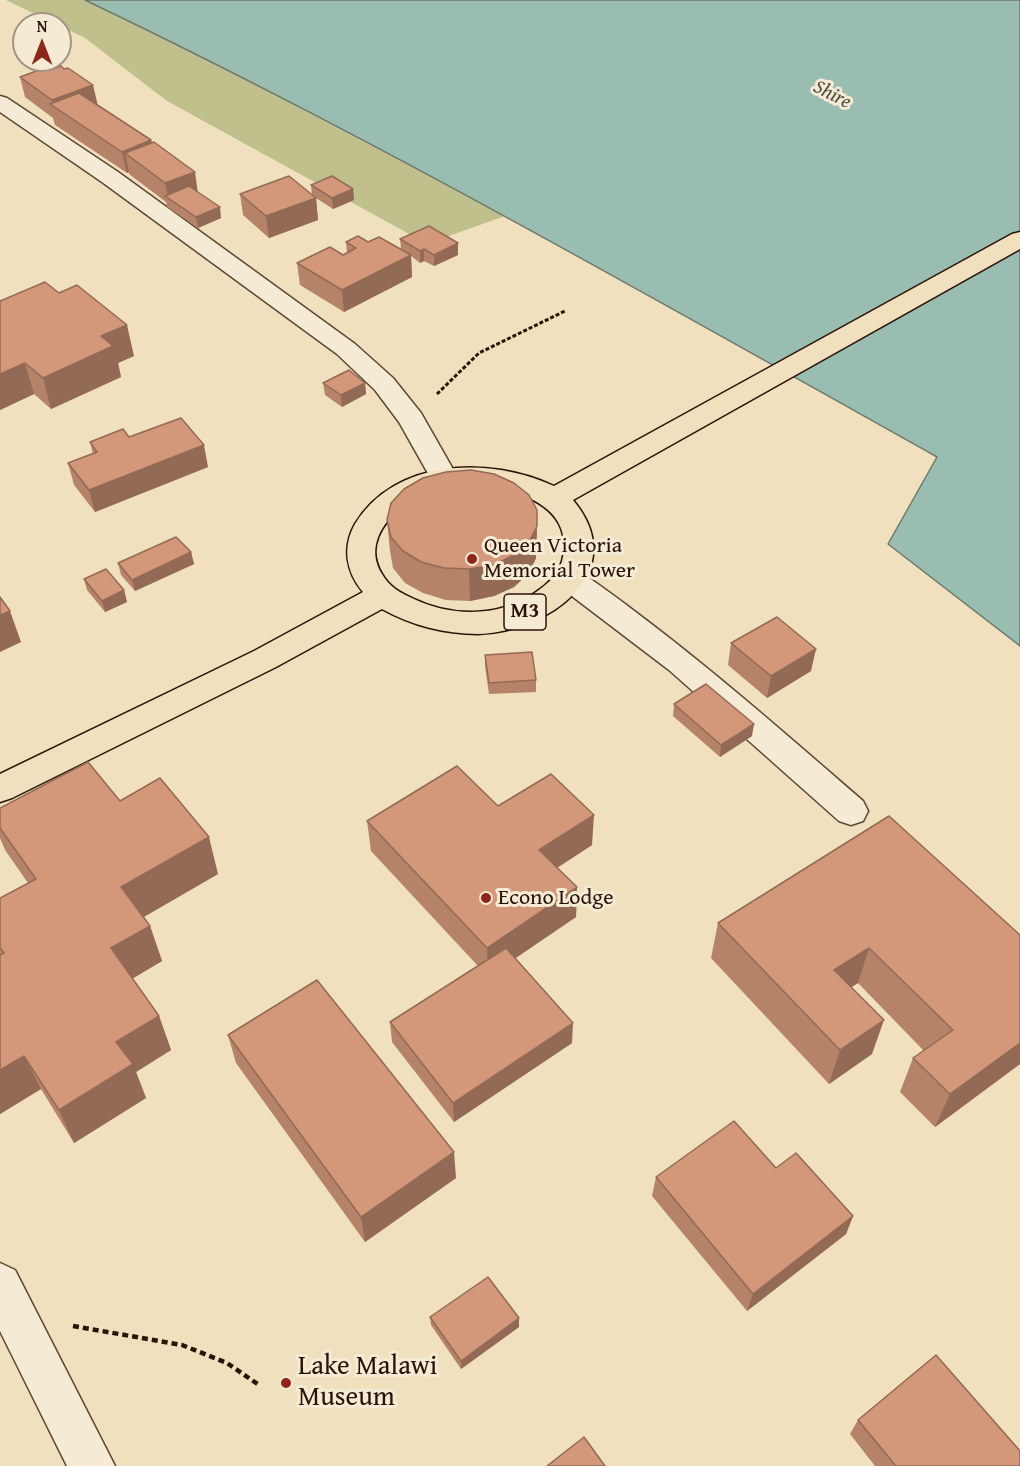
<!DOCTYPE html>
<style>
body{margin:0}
#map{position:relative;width:1020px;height:1466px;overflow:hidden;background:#f0e0be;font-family:"Gentium Book Plus",serif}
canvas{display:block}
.north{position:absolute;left:12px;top:12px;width:60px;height:60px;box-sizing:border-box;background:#f5ebd5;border:2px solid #a49583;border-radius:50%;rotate:0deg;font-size:16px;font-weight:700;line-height:24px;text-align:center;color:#2a1407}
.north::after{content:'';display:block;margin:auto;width:21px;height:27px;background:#8f2418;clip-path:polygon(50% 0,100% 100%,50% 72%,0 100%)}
</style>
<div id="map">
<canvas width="1020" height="1466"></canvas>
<div class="north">N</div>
</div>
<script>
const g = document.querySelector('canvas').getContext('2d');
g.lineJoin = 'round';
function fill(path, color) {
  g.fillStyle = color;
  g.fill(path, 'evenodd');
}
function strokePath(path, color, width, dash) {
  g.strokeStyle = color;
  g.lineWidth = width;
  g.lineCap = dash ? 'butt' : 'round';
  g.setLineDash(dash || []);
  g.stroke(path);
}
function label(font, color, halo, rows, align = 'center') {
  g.font = font + ' "Gentium Book Plus",serif';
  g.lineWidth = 6;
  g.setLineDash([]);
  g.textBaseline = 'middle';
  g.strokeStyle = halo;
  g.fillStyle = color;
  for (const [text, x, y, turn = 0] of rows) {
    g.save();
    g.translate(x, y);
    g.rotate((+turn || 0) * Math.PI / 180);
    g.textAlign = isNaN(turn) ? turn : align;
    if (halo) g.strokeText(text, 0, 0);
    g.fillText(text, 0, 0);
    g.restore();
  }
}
const green = new Path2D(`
 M 6,0 L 85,0 L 185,48 L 505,216 L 432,242 L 411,235 L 167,101 L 85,38 L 60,26 L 60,24 L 55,24 Z`);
const water = new Path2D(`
 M 85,0 L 1020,0 L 1020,646 L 888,544 L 937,457 C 656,300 376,139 85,0 Z`);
const pathFar1 = new Path2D(`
 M 437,394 L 479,353 L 565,311`);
const path = new Path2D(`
 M 73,1326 L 182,1345 L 227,1363 L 259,1385`);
const minor = new Path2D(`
 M 0,96 L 7,98 L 118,172 L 355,344 L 393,378 L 421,413 L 458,478 L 454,484 L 444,487 L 434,484 L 399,422 L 375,390 L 337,354 L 102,182 L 0,112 Z
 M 571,570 L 582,573 C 681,642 772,722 863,801 L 868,811 L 863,821 L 851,825 L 839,821 L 669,670 L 560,587 L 556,580 L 560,573 Z
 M 0,1263 L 15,1270 L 115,1466 L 67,1466 L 0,1331 Z`);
const trunk = new Path2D(`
 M 1020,232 L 1020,249 L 573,500 C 633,572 548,632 478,634 C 444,634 411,625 382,609 L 276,667 L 12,798 L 0,802 L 0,774 L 254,651 L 363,592 C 346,572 342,547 355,524 C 395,458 490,456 554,486 L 1012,234 ZM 484,485 C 519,491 567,505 564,549 C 563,568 554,579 539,590 C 503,617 454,618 414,599 C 401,593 389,587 382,574 C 359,537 401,500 434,490 C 450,485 468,486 484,485 Z`);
const wall = new Path2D(`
 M 20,77 L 97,105 L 151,140 L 152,143 L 221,218 L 198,228 L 167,207 L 166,202 L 129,174 L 129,172 L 127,173 L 55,125 L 53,118 L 25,97 Z
 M 311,185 L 353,189 L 354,200 L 333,209 L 316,198 L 318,220 L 269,238 L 243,215 L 240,194 L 312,195 Z
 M 400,239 L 458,255 L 434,266 L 424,261 L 420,263 L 411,256 L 412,277 L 344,312 L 300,285 L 297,263 L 343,255 L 347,253 L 346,242 L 368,242 L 401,249 Z
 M 0,301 L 134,356 L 118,363 L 121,377 L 51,409 L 34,394 L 0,410 Z
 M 323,383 L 365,383 L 366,394 L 342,407 L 325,395 Z
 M 129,437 L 208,467 L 95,512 L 74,485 L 68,463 L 93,454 L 90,442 Z
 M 387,520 L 537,526 L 536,558 L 529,573 L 514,587 L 494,596 L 470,601 L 446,600 L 423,593 L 405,583 L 393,568 L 390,551 Z
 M 191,552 L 194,564 L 135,591 L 121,575 L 118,563 Z
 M 84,579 L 124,590 L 127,602 L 105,612 L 87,590 Z
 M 731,643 L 811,671 L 767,698 L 728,665 Z
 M 485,655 L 536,680 L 536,692 L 489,694 L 485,666 Z
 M 674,704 L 752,736 L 720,757 L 673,716 Z
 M 120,801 L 218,874 L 144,917 L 150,926 L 162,961 L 132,979 L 159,1016 L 171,1050 L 136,1072 L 146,1098 L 74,1143 L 41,1089 L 0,1114 L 0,898 L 28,883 L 5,850 L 0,838 L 0,808 Z
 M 498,806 L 592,845 L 557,868 L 577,887 L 576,917 L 515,958 L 572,1043 L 454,1122 L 392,1042 L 390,1022 L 478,966 L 371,851 L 367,821 Z
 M 718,923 L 1020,935 L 1020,1064 L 935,1127 L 900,1092 L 913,1058 L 924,1051 L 858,983 L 851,987 L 872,1054 L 829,1084 L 711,958 Z
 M 228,1035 L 456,1178 L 365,1242 L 236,1063 Z
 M 776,1168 L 853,1216 L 846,1234 L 747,1311 L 652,1196 L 656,1177 Z
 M 430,1317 L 519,1327 L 461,1369 L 431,1325 Z
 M 858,1420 L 1020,1466 L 875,1466 L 850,1434 Z`);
const shadedWall = new Path2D(`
 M 93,85 L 98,106 L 53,106 L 52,100 Z
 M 151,140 L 155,161 L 125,153 L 129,172 L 127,173 L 122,152 Z
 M 195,172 L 198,194 L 168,198 L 165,183 Z
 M 353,189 L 354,200 L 333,209 L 332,198 Z
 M 316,198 L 318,220 L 269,238 L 266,216 Z
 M 220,207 L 221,218 L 198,228 L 196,217 Z
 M 458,243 L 458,255 L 434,266 L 434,255 Z
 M 424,249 L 424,261 L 420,263 L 420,251 Z
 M 411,255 L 412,277 L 344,312 L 342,290 Z
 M 127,325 L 134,356 L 118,363 L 121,377 L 51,409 L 43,378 L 101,336 Z
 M 25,363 L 34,394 L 0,410 L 0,374 Z
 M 365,383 L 366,394 L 342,407 L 341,395 Z
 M 204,445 L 208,467 L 95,512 L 89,490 Z
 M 537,526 L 536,558 L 529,573 L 514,587 L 494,596 L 470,601 L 469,569 Z
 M 191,552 L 194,564 L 135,591 L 132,580 Z
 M 124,590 L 127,602 L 105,612 L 102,601 Z
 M 10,611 L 21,642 L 0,652 L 0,615 Z
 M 816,649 L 811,671 L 767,698 L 771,676 Z
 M 754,724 L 752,736 L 720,757 L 721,745 Z
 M 594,815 L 592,845 L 538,880 L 539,850 Z
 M 209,837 L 218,874 L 133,923 L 121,887 Z
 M 577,887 L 576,917 L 488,977 L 487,948 Z
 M 150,926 L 162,961 L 123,984 L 111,948 Z
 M 869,948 L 858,983 L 824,1005 L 834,970 Z
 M 159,1016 L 171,1050 L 136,1072 L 146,1098 L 74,1143 L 59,1110 L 116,1042 Z
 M 884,1020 L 872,1054 L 829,1084 L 840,1050 Z
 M 573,1023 L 572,1043 L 454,1122 L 453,1103 Z
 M 1020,1043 L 1020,1064 L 935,1127 L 950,1094 Z
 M 24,1056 L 41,1089 L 0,1114 L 0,1070 Z
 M 454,1152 L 456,1178 L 365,1242 L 361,1217 Z
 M 853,1216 L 846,1234 L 747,1311 L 753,1294 Z
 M 519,1318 L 519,1327 L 461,1369 L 461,1361 Z`);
const building = new Path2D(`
 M 50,66 L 53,69 L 61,66 L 64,69 L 68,68 L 93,85 L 52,100 L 20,77 Z
 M 79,93 L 151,140 L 122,152 L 50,104 Z
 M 154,142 L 195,172 L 165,183 L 125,153 Z
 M 289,176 L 316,198 L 266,216 L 240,194 Z
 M 332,176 L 353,189 L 332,198 L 311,185 Z
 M 189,186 L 220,207 L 196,217 L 165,196 Z
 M 429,226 L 458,243 L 434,255 L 424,249 L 420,251 L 400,239 Z
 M 358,236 L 368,242 L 379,237 L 411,255 L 342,290 L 297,263 L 330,247 L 343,255 L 356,248 L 346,242 Z
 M 45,282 L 59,293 L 77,285 L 127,325 L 101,336 L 113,346 L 43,378 L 25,363 L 0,374 L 0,301 Z
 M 349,370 L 365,383 L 341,395 L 323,383 Z
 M 181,418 L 204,445 L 89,490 L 68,463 L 97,452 L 90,442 L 123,429 L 129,437 Z
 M 471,470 L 494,474 L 514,483 L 529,495 L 537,510 L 537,526 L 529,542 L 514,555 L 494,565 L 469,569 L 444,568 L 421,562 L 403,551 L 391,537 L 387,520 L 391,503 L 404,489 L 423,478 L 446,472 Z
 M 176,537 L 191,552 L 132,580 L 118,563 Z
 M 106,569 L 124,590 L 102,601 L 84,579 Z
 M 0,597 L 10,611 L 0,615 Z
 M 777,617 L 816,649 L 771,676 L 731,643 Z
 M 532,652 L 536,680 L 489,683 L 485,655 Z
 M 706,684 L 754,724 L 721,745 L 674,704 Z
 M 88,762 L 120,801 L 160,778 L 209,837 L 121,887 L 150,926 L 111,948 L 159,1016 L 116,1042 L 133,1064 L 59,1110 L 24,1056 L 0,1070 L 0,955 L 4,953 L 0,948 L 0,898 L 36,879 L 0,828 L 0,808 Z
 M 457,766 L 498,806 L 551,774 L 594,815 L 539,850 L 577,887 L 487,948 L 367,821 Z
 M 889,816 L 1020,935 L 1020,1043 L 950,1094 L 913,1058 L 953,1030 L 869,948 L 834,970 L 884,1020 L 840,1050 L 718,923 Z
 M 506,948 L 573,1023 L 453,1103 L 390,1022 Z
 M 317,980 L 454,1152 L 361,1217 L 228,1035 Z
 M 734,1121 L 776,1168 L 796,1153 L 853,1216 L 753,1294 L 656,1177 Z
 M 488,1277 L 519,1318 L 461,1361 L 430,1317 Z
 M 936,1355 L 1020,1451 L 1020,1466 L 896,1466 L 858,1420 Z
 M 584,1437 L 605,1466 L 547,1466 Z`);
const markers = [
 [472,559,6,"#8f2418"],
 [486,898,6,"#8f2418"],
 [286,1383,6,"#8f2418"]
];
const farWaternames = [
 ["Shire",832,95,27]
];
const shields = [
 [525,612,42]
];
const shieldNames = [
 ["M3",525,612]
];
const poiNames = [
 ["Queen Victoria",484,546],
 ["Memorial Tower",484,571],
 ["Econo Lodge",498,898]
];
const nearPoinames = [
 ["Lake Malawi",298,1367],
 ["Museum",298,1398]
];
fill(green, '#c0c08d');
fill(water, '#9abdb1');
strokePath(water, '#6d796d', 1.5);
strokePath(minor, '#5c4735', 3);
strokePath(trunk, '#2a1407', 3);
strokePath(pathFar1, '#2a1407', 3, [4, 2]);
strokePath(path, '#2a1407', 4.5, [6, 4]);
fill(minor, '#f5ebd5');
fill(trunk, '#f0e0be');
fill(wall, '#b58368');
fill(shadedWall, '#936a55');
fill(building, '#d29879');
strokePath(building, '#936a55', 1.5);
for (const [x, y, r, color] of markers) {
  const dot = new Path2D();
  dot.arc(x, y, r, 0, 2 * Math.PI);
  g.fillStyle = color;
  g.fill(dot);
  strokePath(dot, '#f5ebd5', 2);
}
label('italic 20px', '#514f42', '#f5ebd5', farWaternames);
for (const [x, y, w] of shields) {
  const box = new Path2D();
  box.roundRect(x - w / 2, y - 18, w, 36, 4.5);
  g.fillStyle = '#f5ebd5';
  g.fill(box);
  strokePath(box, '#2a1407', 1.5);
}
label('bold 21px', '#2a1407', null, shieldNames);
label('22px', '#2a1407', '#f5ebd5', poiNames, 'left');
label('27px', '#2a1407', '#f5ebd5', nearPoinames, 'left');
</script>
